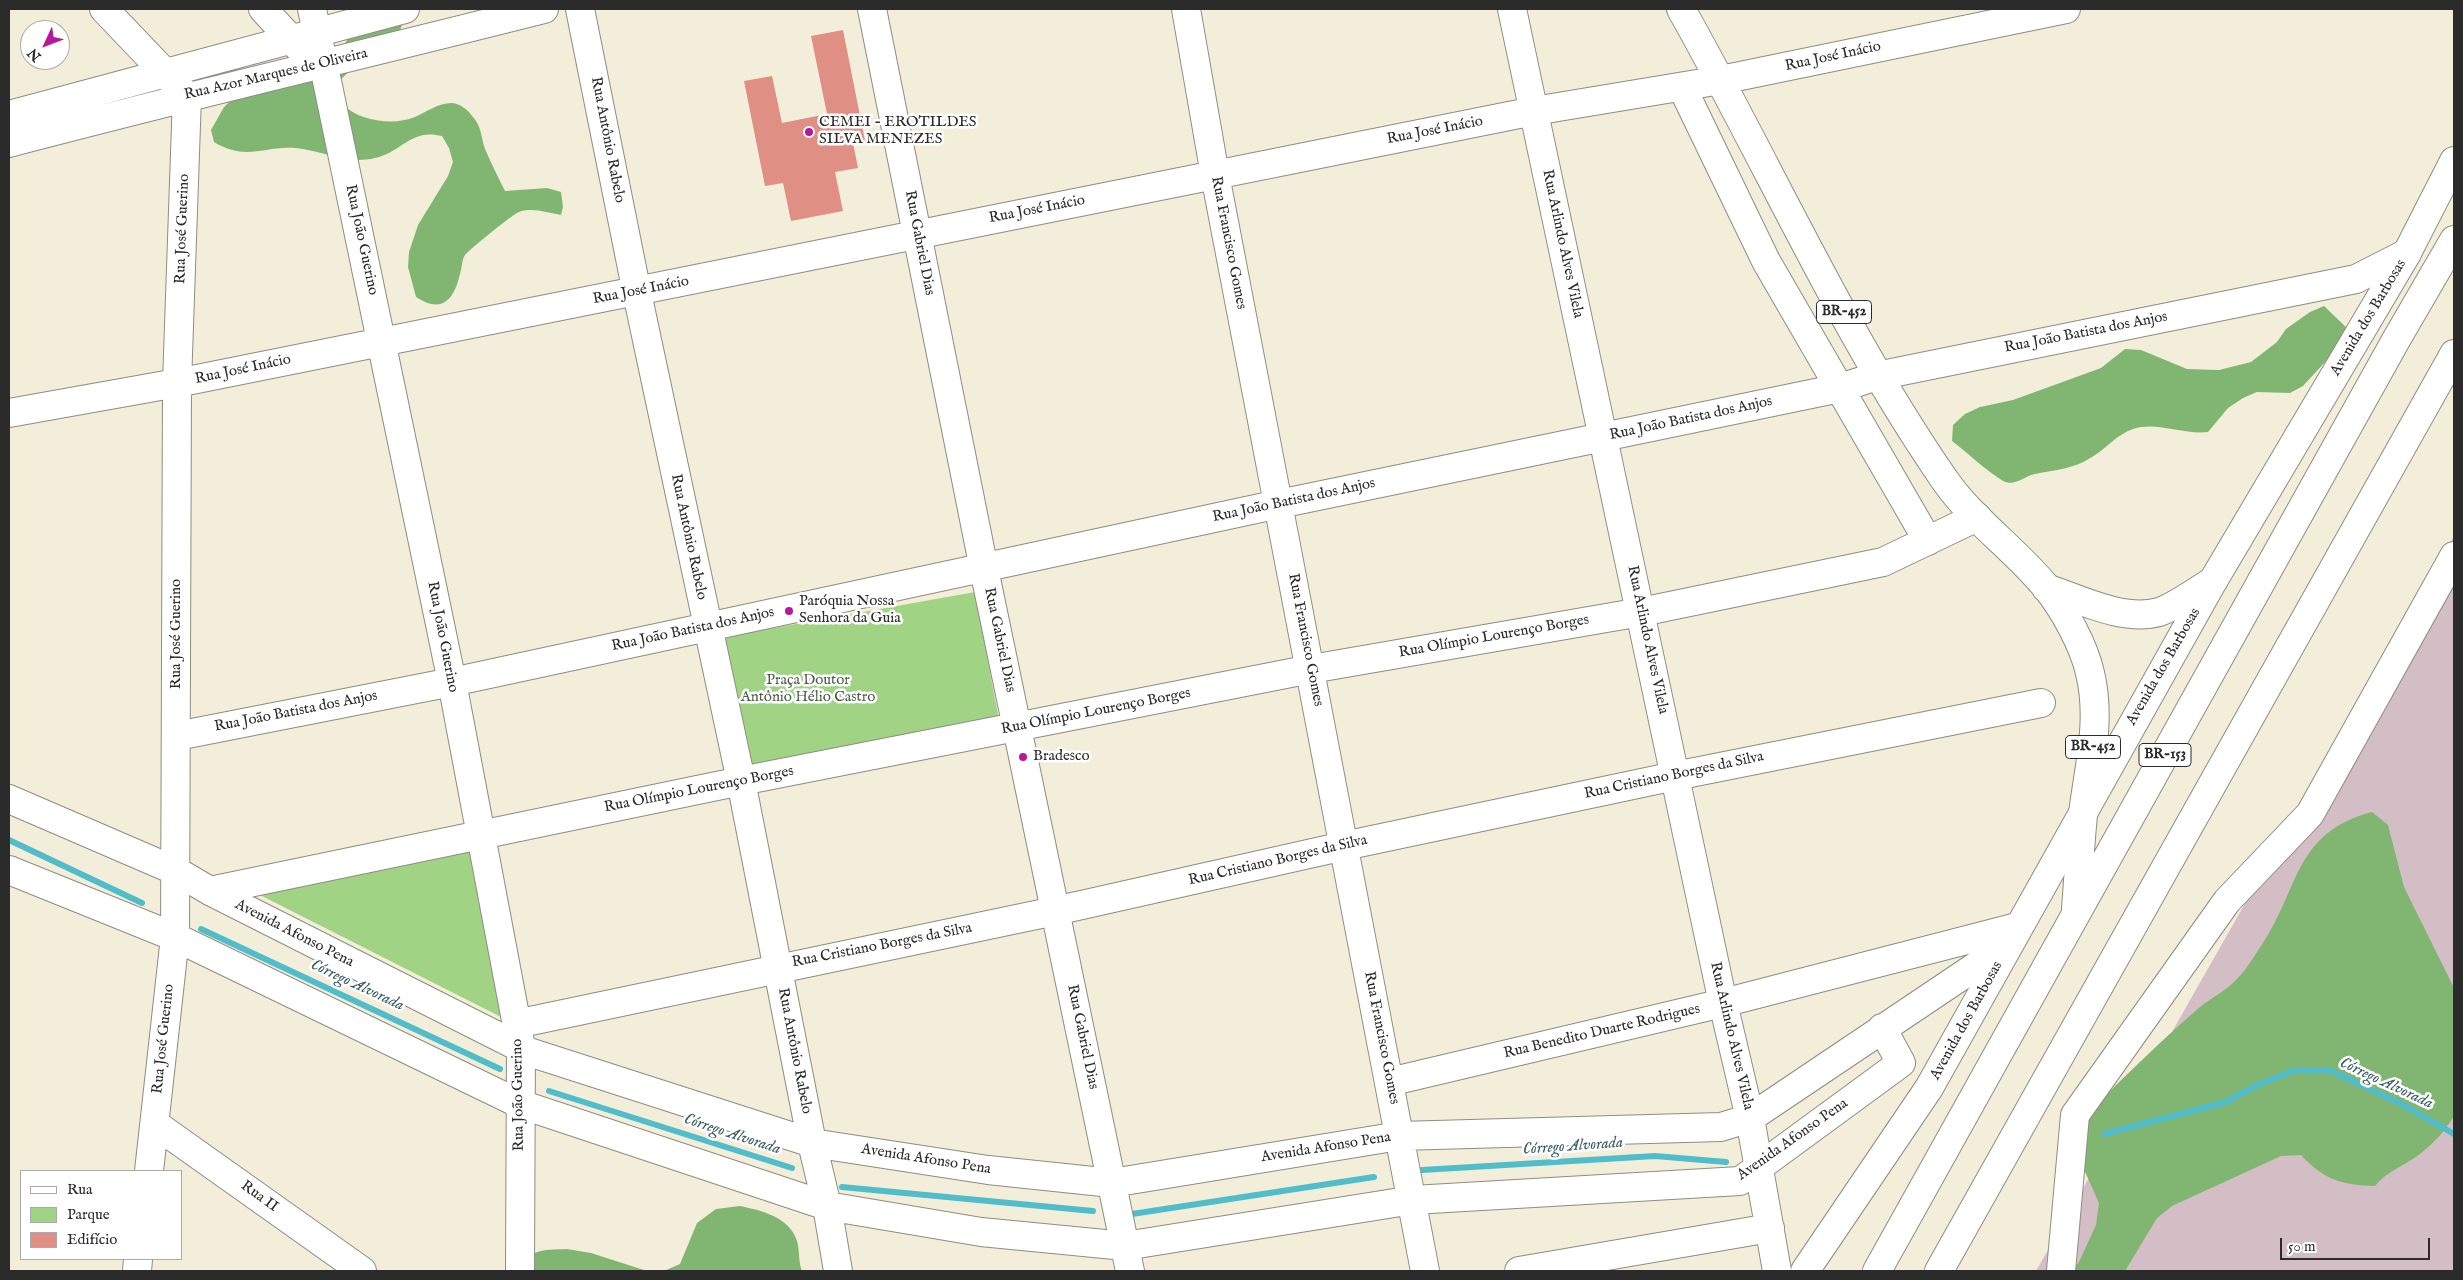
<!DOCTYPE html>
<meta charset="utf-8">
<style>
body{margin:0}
#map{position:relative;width:2463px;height:1280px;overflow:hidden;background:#f3eeda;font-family:"IM FELL English",serif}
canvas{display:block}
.frame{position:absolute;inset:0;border:10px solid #2b2b2b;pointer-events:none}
.legend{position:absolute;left:20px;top:1170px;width:162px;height:90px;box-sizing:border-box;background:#fff;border:1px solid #aaa;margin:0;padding:6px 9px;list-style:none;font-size:15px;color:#2b2b2b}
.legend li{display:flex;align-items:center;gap:10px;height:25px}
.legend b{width:25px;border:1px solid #aaa}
.north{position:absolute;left:20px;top:20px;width:50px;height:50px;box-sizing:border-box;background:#fff;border:1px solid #aaa;border-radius:50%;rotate:227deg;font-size:14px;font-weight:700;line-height:20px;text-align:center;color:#2b2b2b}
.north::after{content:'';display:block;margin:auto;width:18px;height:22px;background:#b5179e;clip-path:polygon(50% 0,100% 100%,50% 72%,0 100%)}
.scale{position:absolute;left:2280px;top:1238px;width:150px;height:22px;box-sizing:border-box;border:2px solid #2b2b2b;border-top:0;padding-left:6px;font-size:15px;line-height:18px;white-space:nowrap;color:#2b2b2b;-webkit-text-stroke:4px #fff;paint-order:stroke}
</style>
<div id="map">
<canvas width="2463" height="1280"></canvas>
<div class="frame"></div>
<ul class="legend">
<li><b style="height:6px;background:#fff"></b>Rua</li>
<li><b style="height:14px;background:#a0d484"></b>Parque</li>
<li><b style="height:14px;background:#e08f84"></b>Edifício</li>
</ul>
<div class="north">N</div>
<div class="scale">50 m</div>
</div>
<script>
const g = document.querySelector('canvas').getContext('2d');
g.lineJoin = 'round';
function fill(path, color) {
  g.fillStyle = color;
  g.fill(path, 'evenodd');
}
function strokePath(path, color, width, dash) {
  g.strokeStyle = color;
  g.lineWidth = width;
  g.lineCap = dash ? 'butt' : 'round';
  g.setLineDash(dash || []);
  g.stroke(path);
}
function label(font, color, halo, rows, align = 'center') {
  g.font = font + ' "IM FELL English",serif';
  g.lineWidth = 5;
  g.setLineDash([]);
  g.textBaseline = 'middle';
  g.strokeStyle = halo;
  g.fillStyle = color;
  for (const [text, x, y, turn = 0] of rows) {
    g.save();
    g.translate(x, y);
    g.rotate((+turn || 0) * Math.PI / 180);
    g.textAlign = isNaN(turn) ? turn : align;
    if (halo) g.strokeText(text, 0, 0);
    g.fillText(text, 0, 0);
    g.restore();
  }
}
const industrial = new Path2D(`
 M 2454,536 L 2454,1271 L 2036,1271 Z`);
const green = new Path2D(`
 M 975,592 L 999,720 L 753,768 L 723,637 Z
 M 471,847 L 501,1017 L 254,892 Z`);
const forest = new Path2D(`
 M 403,23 L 397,37 L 352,69 L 340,80 L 343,105 C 360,121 393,126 415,117 C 426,112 439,103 451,103 C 460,103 468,110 473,117 C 482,127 481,138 485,149 C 491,163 498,177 505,191 L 547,188 L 561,192 L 563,207 L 561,215 C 548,213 532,207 519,212 C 514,213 469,250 465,255 C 462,259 462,268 460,274 C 454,300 442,314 416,297 L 408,267 L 409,252 L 418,225 L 448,176 L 453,162 L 449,148 L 442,136 C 411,128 402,152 375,158 C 345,165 325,151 296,148 C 264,145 247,162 214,142 L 211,130 L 224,107 L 246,86 L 341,51 L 348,38 Z
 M 2324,306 L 2348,329 L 2337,349 L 2303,386 L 2290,393 L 2257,392 L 2243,398 L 2228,408 L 2208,432 C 2183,435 2157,421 2133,429 C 2116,435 2107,448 2092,457 C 2074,469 2055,470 2035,474 C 2024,476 2015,487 2003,481 C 1985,470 1968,453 1952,441 L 1953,425 L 1965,414 L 1980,407 L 2013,400 L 2101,368 L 2125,349 L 2141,350 L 2187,369 L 2219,370 L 2251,362 L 2277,342 L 2286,329 L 2310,312 Z
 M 2372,812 L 2388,825 L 2404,887 L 2454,988 L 2454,1116 C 2445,1131 2433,1144 2420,1154 C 2404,1166 2387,1171 2375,1186 C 2342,1185 2324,1180 2301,1155 L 2281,1156 L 2172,1206 L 2157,1218 L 2125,1271 L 2072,1271 L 2079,1262 L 2096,1225 L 2099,1203 L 2082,1165 L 2085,1123 L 2095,1106 C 2129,1072 2164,1038 2200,1007 C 2211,998 2224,992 2234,982 C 2245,972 2253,958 2261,946 C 2300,889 2293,833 2372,812 Z
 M 740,1206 C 760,1210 790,1217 797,1241 C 800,1251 798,1261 802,1271 L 664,1271 L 680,1264 L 697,1223 L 716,1209 Z
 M 567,1249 L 591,1253 L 647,1271 L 514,1271 C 530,1249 541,1250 567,1249 Z`);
const stream = new Path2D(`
 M 9,840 L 142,903
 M 201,929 L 500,1069
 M 549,1091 L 792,1168
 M 2104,1134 L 2226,1102 L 2257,1085 L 2293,1071 L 2331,1071 L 2402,1104 L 2454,1134
 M 1422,1170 L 1655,1156 L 1726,1162
 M 842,1187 L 1093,1211
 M 1132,1214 L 1374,1177`);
const building = new Path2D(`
 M 843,30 L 865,141 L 853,143 L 858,168 L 835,172 L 843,211 L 791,221 L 783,183 L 765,186 L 744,81 L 772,76 L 782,123 L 827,114 L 811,36 Z`);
const minor = new Path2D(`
 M 104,9 L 187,96 L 177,383 L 175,937 L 149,1171
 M 263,9 L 301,50
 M 312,9 L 452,682 L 521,1047 L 520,1271
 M 580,9 L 637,293 L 741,781 L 812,1143 L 827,1206 L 838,1271
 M 872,9 L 984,569 L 1130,1271
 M 1186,9 L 1215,175 L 1425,1271
 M 1512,9 L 1723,1003 L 1750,1118 L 1777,1271
 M 1682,87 L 1766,261 L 1928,541
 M 9,115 L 405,9
 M 9,143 C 187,96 366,54 544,9
 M 9,413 L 177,383 L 1534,111 L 1721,80 L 2066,9
 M 177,736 L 452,682 L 1279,504 L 1840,388 L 1877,376 L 2356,279 L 2407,253
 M 9,799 L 176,871 L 210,891 L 529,1052 L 812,1143 L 988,1170 L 1112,1183 L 1399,1136 L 1721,1127 L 1750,1118 L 2009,944
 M 9,870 L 175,937 L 520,1104 L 827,1206 L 981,1232 L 1125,1246 L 1413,1200 L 1740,1181 L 1901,1063 L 1882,1028
 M 210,891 L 741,781 L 1311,669 L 1641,612 L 1883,562 L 1977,517
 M 516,1024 L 1055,911 L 1344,846 L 1675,776 L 2041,703
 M 1389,1082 L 1723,1003 L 2017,927
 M 155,1124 L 362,1271
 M 137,1271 L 138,1259
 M 1519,1271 L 1770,1228
 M 2061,1271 L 2075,1115 L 2227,901 L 2310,814 L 2454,556`);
const major = new Path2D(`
 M 1805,1271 L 1929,1088 L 2213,581`);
const highway = new Path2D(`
 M 1681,9 C 1769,165 1842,331 1944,479 C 1972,520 2015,549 2046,587 C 2064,609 2084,646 2090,673 C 2101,718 2090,762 2084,806 C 2080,839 2079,874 2076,908
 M 2046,588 C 2080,599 2123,622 2159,612 C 2175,607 2198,590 2213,581 L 2407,253 L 2454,161
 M 1877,1271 L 2396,340 L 2454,240
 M 1939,1271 L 2454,354`);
const markers = [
 [809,132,5,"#b5179e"],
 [789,611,5,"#b5179e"],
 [1023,757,5,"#b5179e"]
];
const shields = [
 [1844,312,55],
 [2093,747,55],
 [2165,755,52]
];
const shieldNames = [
 ["BR-452",1844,312],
 ["BR-452",2093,747],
 ["BR-153",2165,755]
];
const streetNames = [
 ["Rua José Inácio",1833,57,-12],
 ["Rua Azor Marques de Oliveira",276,75,-13],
 ["Rua José Inácio",1435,131,-11],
 ["Rua Antônio Rabelo",607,140,79],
 ["Rua José Inácio",1037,210,-11],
 ["Rua José Guerino",183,229,-88],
 ["Rua João Guerino",361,240,78],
 ["Rua Gabriel Dias",919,243,79],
 ["Rua Francisco Gomes",1228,243,79],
 ["Rua Arlindo Alves Vilela",1562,244,78],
 ["Rua José Inácio",641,291,-11],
 ["Avenida dos Barbosas",2369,318,-59],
 ["Rua João Batista dos Anjos",2086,333,-11],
 ["Rua José Inácio",243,370,-12],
 ["Rua João Batista dos Anjos",1691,419,-12],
 ["Rua João Batista dos Anjos",1294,501,-12],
 ["Rua Antônio Rabelo",688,537,78],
 ["Rua João Batista dos Anjos",693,630,-12],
 ["Rua José Guerino",177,634,-90],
 ["Rua João Guerino",442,637,79],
 ["Rua Olímpio Lourenço Borges",1494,637,-10],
 ["Rua Gabriel Dias",999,640,78],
 ["Rua Francisco Gomes",1305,640,79],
 ["Rua Arlindo Alves Vilela",1647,640,78],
 ["Avenida dos Barbosas",2164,667,-60],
 ["Rua João Batista dos Anjos",296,712,-11],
 ["Rua Olímpio Lourenço Borges",1096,712,-11],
 ["Rua Cristiano Borges da Silva",1674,776,-12],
 ["Rua Olímpio Lourenço Borges",699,790,-11],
 ["Rua Cristiano Borges da Silva",1278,861,-13],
 ["Avenida Afonso Pena",294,934,27],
 ["Rua Cristiano Borges da Silva",882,946,-11],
 ["Avenida dos Barbosas",1967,1021,-61],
 ["Rua Benedito Duarte Rodrigues",1602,1032,-13],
 ["Rua Arlindo Alves Vilela",1731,1036,77],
 ["Rua Gabriel Dias",1082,1037,78],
 ["Rua Francisco Gomes",1381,1038,79],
 ["Rua José Guerino",164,1039,-84],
 ["Rua Antônio Rabelo",794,1051,79],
 ["Rua João Guerino",519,1095,-91],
 ["Avenida Afonso Pena",1793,1140,-35],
 ["Avenida Afonso Pena",1326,1148,-9],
 ["Avenida Afonso Pena",926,1160,9],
 ["Rua II",259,1197,36]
];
const poiNames = [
 ["CEMEI - EROTILDES",819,123],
 ["SILVA MENEZES",819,140],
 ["Paróquia Nossa",799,602],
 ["Senhora da Guia",799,619],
 ["Bradesco",1033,757]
];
const parkNames = [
 ["Praça Doutor",808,681],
 ["Antônio Hélio Castro",808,698]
];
const waterNames = [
 ["Córrego Alvorada",357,986,25],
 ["Córrego Alvorada",2386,1084,25],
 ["Córrego Alvorada",732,1135,18],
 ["Córrego Alvorada",1573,1147,-4]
];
fill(industrial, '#d2bec4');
fill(green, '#a0d484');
fill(forest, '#80b672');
strokePath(stream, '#51bdcb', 6);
fill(building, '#e08f84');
strokePath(minor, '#8f8c82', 30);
strokePath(major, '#8f8c82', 30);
strokePath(highway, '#8f8c82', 30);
strokePath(minor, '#fff', 28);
strokePath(major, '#fff', 28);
strokePath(highway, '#fff', 28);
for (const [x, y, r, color] of markers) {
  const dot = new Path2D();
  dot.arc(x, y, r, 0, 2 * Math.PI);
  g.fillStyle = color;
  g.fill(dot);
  strokePath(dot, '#fff', 2);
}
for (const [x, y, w] of shields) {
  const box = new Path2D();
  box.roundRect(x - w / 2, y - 11.5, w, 23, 4);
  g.fillStyle = '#fff';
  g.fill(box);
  strokePath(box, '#2b2b2b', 1);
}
label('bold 14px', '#2b2b2b', null, shieldNames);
label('15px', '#2b2b2b', '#fff', streetNames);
label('15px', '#2b2b2b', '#fff', poiNames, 'left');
label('15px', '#4e5e46', '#fff', parkNames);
label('italic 16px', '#385e63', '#fff', waterNames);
</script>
